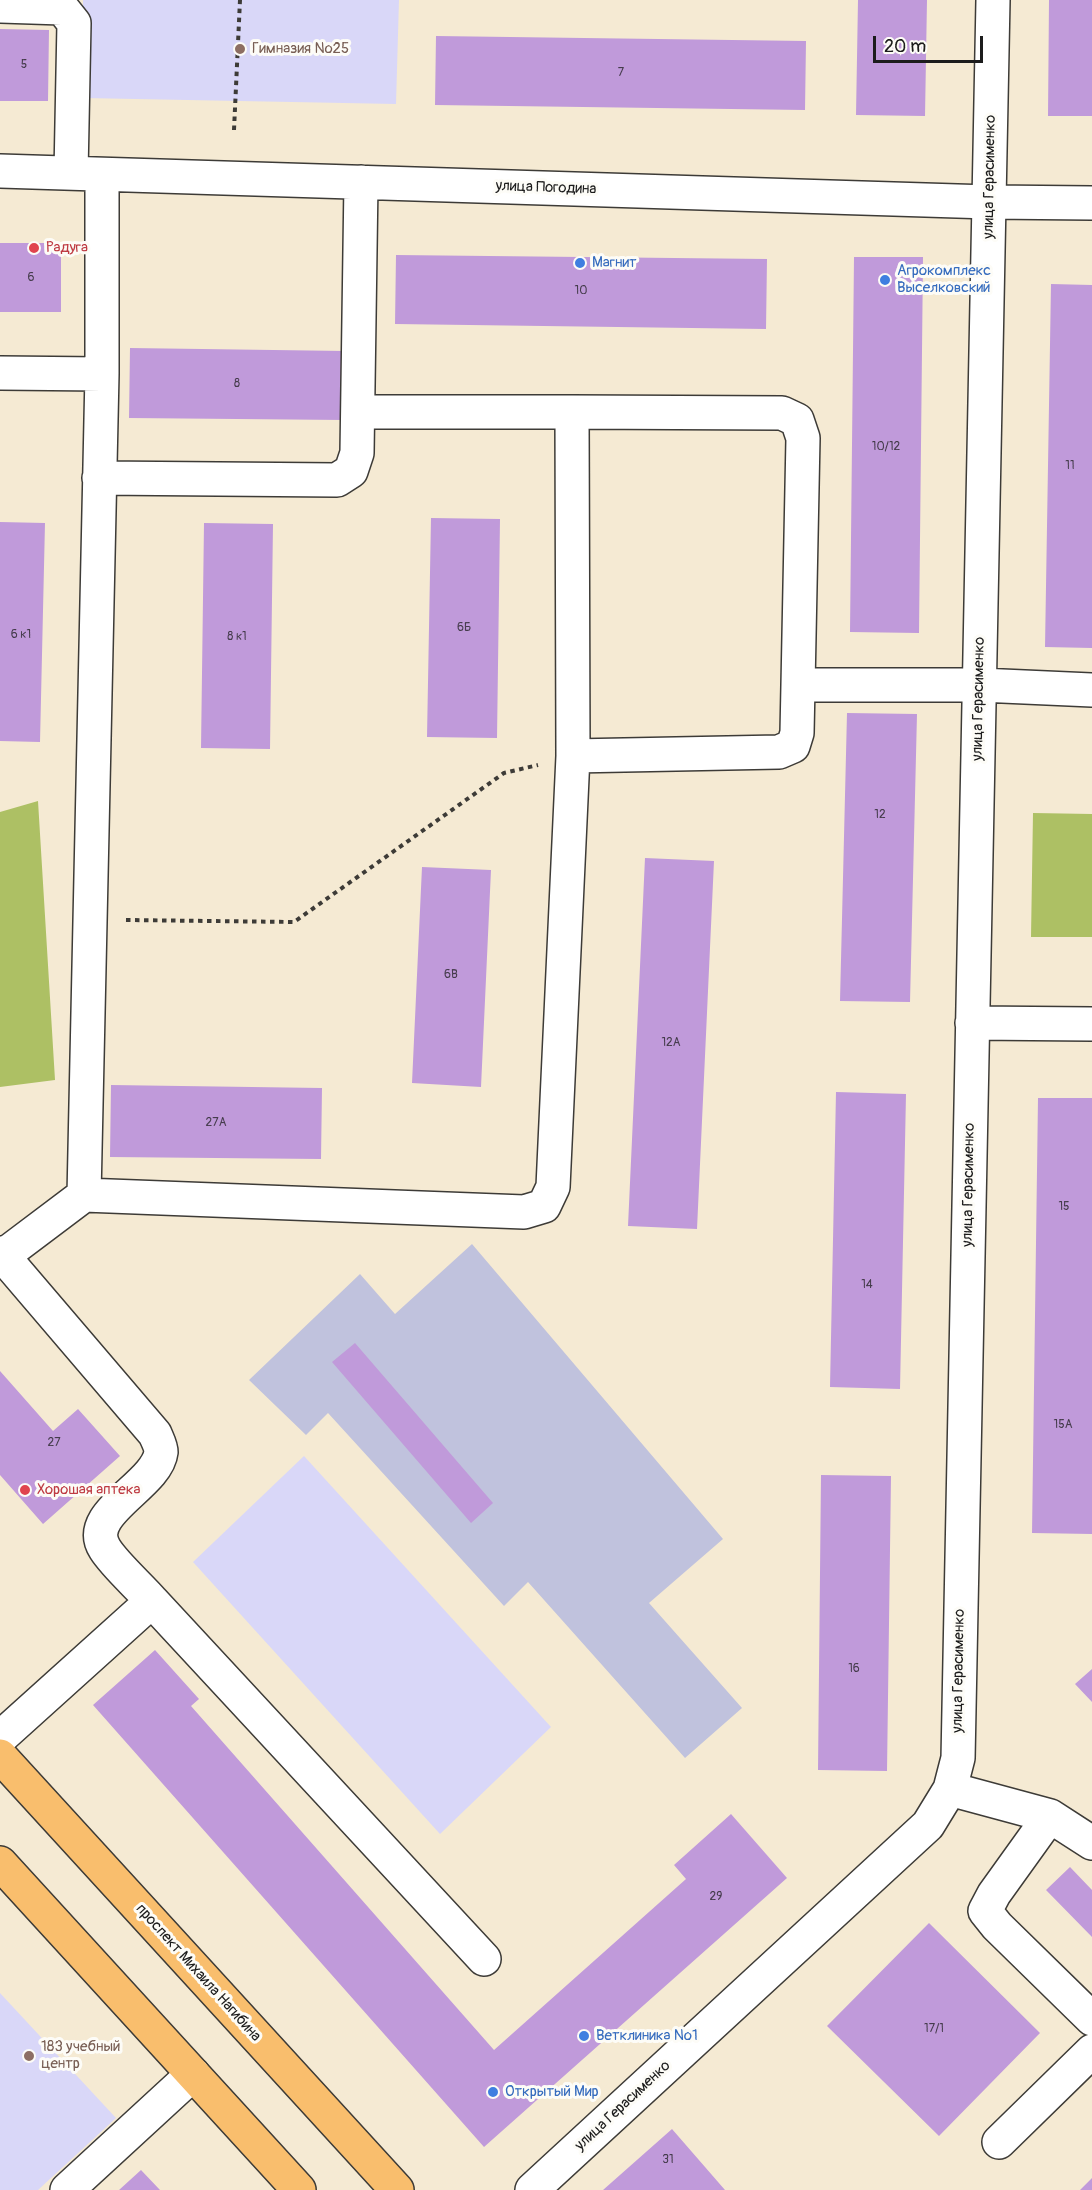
<!DOCTYPE html>
<meta charset="utf-8">
<style>
body{margin:0}
#map{position:relative;width:1092px;height:2190px;overflow:hidden;background:#f5ead3;font-family:Pangolin,sans-serif}
canvas{display:block}
.scale{position:absolute;left:873px;top:36px;width:110px;height:27px;box-sizing:border-box;border:3px solid #1c1c1c;border-top:0;padding-left:8px;font-size:18px;line-height:21px;white-space:nowrap;color:#1c1c1c;-webkit-text-stroke:4px #fdfcf7;paint-order:stroke}
</style>
<div id="map">
<canvas width="1092" height="2190"></canvas>
<div class="scale">20 m</div>
</div>
<script>
const g = document.querySelector('canvas').getContext('2d');
g.lineJoin = 'round';
function fill(path, color) {
  g.fillStyle = color;
  g.fill(path, 'evenodd');
}
function strokePath(path, color, width, dash) {
  g.strokeStyle = color;
  g.lineWidth = width;
  g.lineCap = dash ? 'butt' : 'round';
  g.setLineDash(dash || []);
  g.stroke(path);
}
function label(font, color, halo, rows, align = 'center') {
  g.font = font + ' Pangolin,sans-serif';
  g.lineWidth = 6;
  g.setLineDash([]);
  g.textBaseline = 'middle';
  g.strokeStyle = halo;
  g.fillStyle = color;
  for (const [text, x, y, turn = 0] of rows) {
    g.save();
    g.translate(x, y);
    g.rotate((+turn || 0) * Math.PI / 180);
    g.textAlign = isNaN(turn) ? turn : align;
    if (halo) g.strokeText(text, 0, 0);
    g.fillText(text, 0, 0);
    g.restore();
  }
}
const built = new Path2D(`
 M 83,0 L 399,0 L 396,104 L 83,98 Z
 M 304,1456 L 551,1727 L 440,1834 L 193,1562 Z
 M 0,1993 L 116,2118 L 38,2190 L 0,2190 Z`);
const industrial = new Path2D(`
 M 472,1244 L 723,1539 L 649,1603 L 742,1708 L 685,1758 L 528,1582 L 504,1606 L 328,1413 L 306,1435 L 249,1380 L 360,1274 L 395,1314 Z`);
const green = new Path2D(`
 M 38,801 L 55,1080 L 0,1087 L 0,812 Z
 M 1033,813 L 1092,814 L 1092,937 L 1031,937 Z`);
const building = new Path2D(`
 M 858,0 L 927,0 L 925,116 L 856,115 Z
 M 1049,0 L 1092,0 L 1092,116 L 1048,116 Z
 M 0,29 L 49,30 L 48,101 L 0,101 Z
 M 436,36 L 806,41 L 805,110 L 435,105 Z
 M 0,243 L 61,243 L 61,312 L 0,312 Z
 M 396,255 L 767,259 L 766,329 L 395,324 Z
 M 854,257 L 923,257 L 919,633 L 850,632 Z
 M 1051,284 L 1092,285 L 1092,648 L 1045,647 Z
 M 130,348 L 345,351 L 344,420 L 129,418 Z
 M 431,518 L 500,519 L 497,738 L 427,737 Z
 M 0,522 L 45,523 L 40,742 L 0,741 Z
 M 204,523 L 273,524 L 270,749 L 201,748 Z
 M 847,713 L 917,714 L 910,1002 L 840,1001 Z
 M 645,858 L 714,861 L 697,1229 L 628,1226 Z
 M 422,867 L 491,870 L 481,1087 L 412,1083 Z
 M 111,1085 L 322,1088 L 321,1159 L 110,1157 Z
 M 836,1092 L 906,1094 L 900,1389 L 830,1387 Z
 M 1038,1098 L 1092,1098 L 1092,1534 L 1032,1533 Z
 M 355,1343 L 493,1503 L 471,1523 L 332,1362 Z
 M 0,1371 L 53,1431 L 78,1409 L 120,1456 L 43,1524 L 0,1475 Z
 M 821,1475 L 891,1476 L 887,1771 L 818,1770 Z
 M 155,1650 L 199,1699 L 191,1706 L 494,2050 L 686,1879 L 674,1865 L 731,1814 L 787,1878 L 484,2147 L 93,1705 Z
 M 1092,1669 L 1092,1702 L 1075,1684 Z
 M 1070,1867 L 1092,1890 L 1092,1937 L 1046,1890 Z
 M 929,1923 L 1040,2033 L 939,2136 L 827,2026 Z
 M 672,2129 L 725,2190 L 603,2190 Z
 M 141,2170 L 160,2190 L 119,2190 Z
 M 1092,2178 L 1092,2190 L 1080,2190 Z`);
const path = new Path2D(`
 M 234,130 L 240,0
 M 126,920 L 294,922 L 504,773 L 538,765`);
const minor = new Path2D(`
 M 0,6 L 62,8 L 74,23 L 71,173
 M 0,171 L 989,202 L 1092,203
 M 0,373 L 102,374 L 102,175
 M 358,412 L 572,412 L 573,756 L 779,752 L 793,746 L 797,733 L 798,685 L 980,685 L 1092,690
 M 572,412 L 782,413 L 797,420 L 803,438 L 798,685
 M 99,478 L 337,480 L 351,471 L 357,453 L 361,182
 M 972,1023 L 1092,1024
 M 84,1195 L 524,1212 L 544,1206 L 553,1187 L 573,756
 M 0,1253 L 3,1256 L 84,1195 L 102,374
 M 152,1601 L 484,1959
 M 0,1738 L 152,1601 C 139,1586 115,1565 105,1549 C 82,1513 157,1486 161,1452 C 161,1446 157,1439 155,1434 L 3,1256
 M 950,1789 L 1050,1816 L 1092,1843
 M 1050,1816 L 994,1894 L 985,1911 L 997,1926 L 1092,2019
 M 999,2142 L 1092,2051
 M 67,2190 L 193,2074
 M 532,2190 L 928,1825 L 950,1789 L 958,1758 L 993,0`);
const major = new Path2D(`
 M 0,1756 L 397,2190
 M 0,1863 L 299,2190`);
const markers = [
 [240,49,6,"#8d6e63"],
 [34,248,6,"#e0444e"],
 [580,263,6,"#3f7fe0"],
 [885,280,6,"#3f7fe0"],
 [25,1490,6,"#e0444e"],
 [584,2036,6,"#3f7fe0"],
 [29,2056,6,"#8d6e63"],
 [493,2092,6,"#3f7fe0"]
];
const numberNames = [
 ["5",24,65],
 ["7",621,73],
 ["6",31,278],
 ["10",581,291],
 ["8",237,384],
 ["10/12",886,447],
 ["11",1070,466],
 ["6Б",464,628],
 ["6 к1",21,635],
 ["8 к1",237,637],
 ["12",880,815],
 ["6В",451,975],
 ["12А",671,1043],
 ["27А",216,1123],
 ["15",1064,1207],
 ["14",867,1285],
 ["15А",1063,1425],
 ["27",54,1443],
 ["16",854,1669],
 ["29",716,1897],
 ["17/1",934,2029],
 ["31",668,2160]
];
const educationNames = [
 ["Гимназия №25",252,49],
 ["183 учебный",41,2047],
 ["центр",41,2064]
];
const streetNames = [
 ["улица Герасименко",990,177,-89],
 ["улица Погодина",546,188,2],
 ["улица Герасименко",979,699,-89],
 ["улица Герасименко",969,1185,-89],
 ["улица Герасименко",959,1671,-89],
 ["проспект Михаила Нагибина",198,1973,48],
 ["улица Герасименко",623,2106,-43]
];
const healthNames = [
 ["Радуга",46,248],
 ["Хорошая аптека",37,1490]
];
const shopNames = [
 ["Магнит",592,263],
 ["Агрокомплекс",897,271],
 ["Выселковский",897,288],
 ["Ветклиника №1",596,2036],
 ["Открытый Мир",505,2092]
];
fill(built, '#d9d7f8');
fill(industrial, '#c0c2dd');
fill(green, '#adc064');
fill(building, '#c09ada');
strokePath(minor, '#3d3b37', 36);
strokePath(major, '#3d3b37', 36);
strokePath(path, '#3d3b37', 4, [4.5, 4.5]);
strokePath(minor, '#fff', 33);
strokePath(major, '#f9be6d', 33);
for (const [x, y, r, color] of markers) {
  const dot = new Path2D();
  dot.arc(x, y, r, 0, 2 * Math.PI);
  g.fillStyle = color;
  g.fill(dot);
  strokePath(dot, '#fdfcf7', 2);
}
label('12px', '#453c4c', null, numberNames);
label('15px', '#785e54', '#fdfcf7', educationNames, 'left');
label('15px', '#1c1c1c', '#fdfcf7', streetNames);
label('15px', '#be3a42', '#fdfcf7', healthNames, 'left');
label('15px', '#366cbe', '#fdfcf7', shopNames, 'left');
</script>
